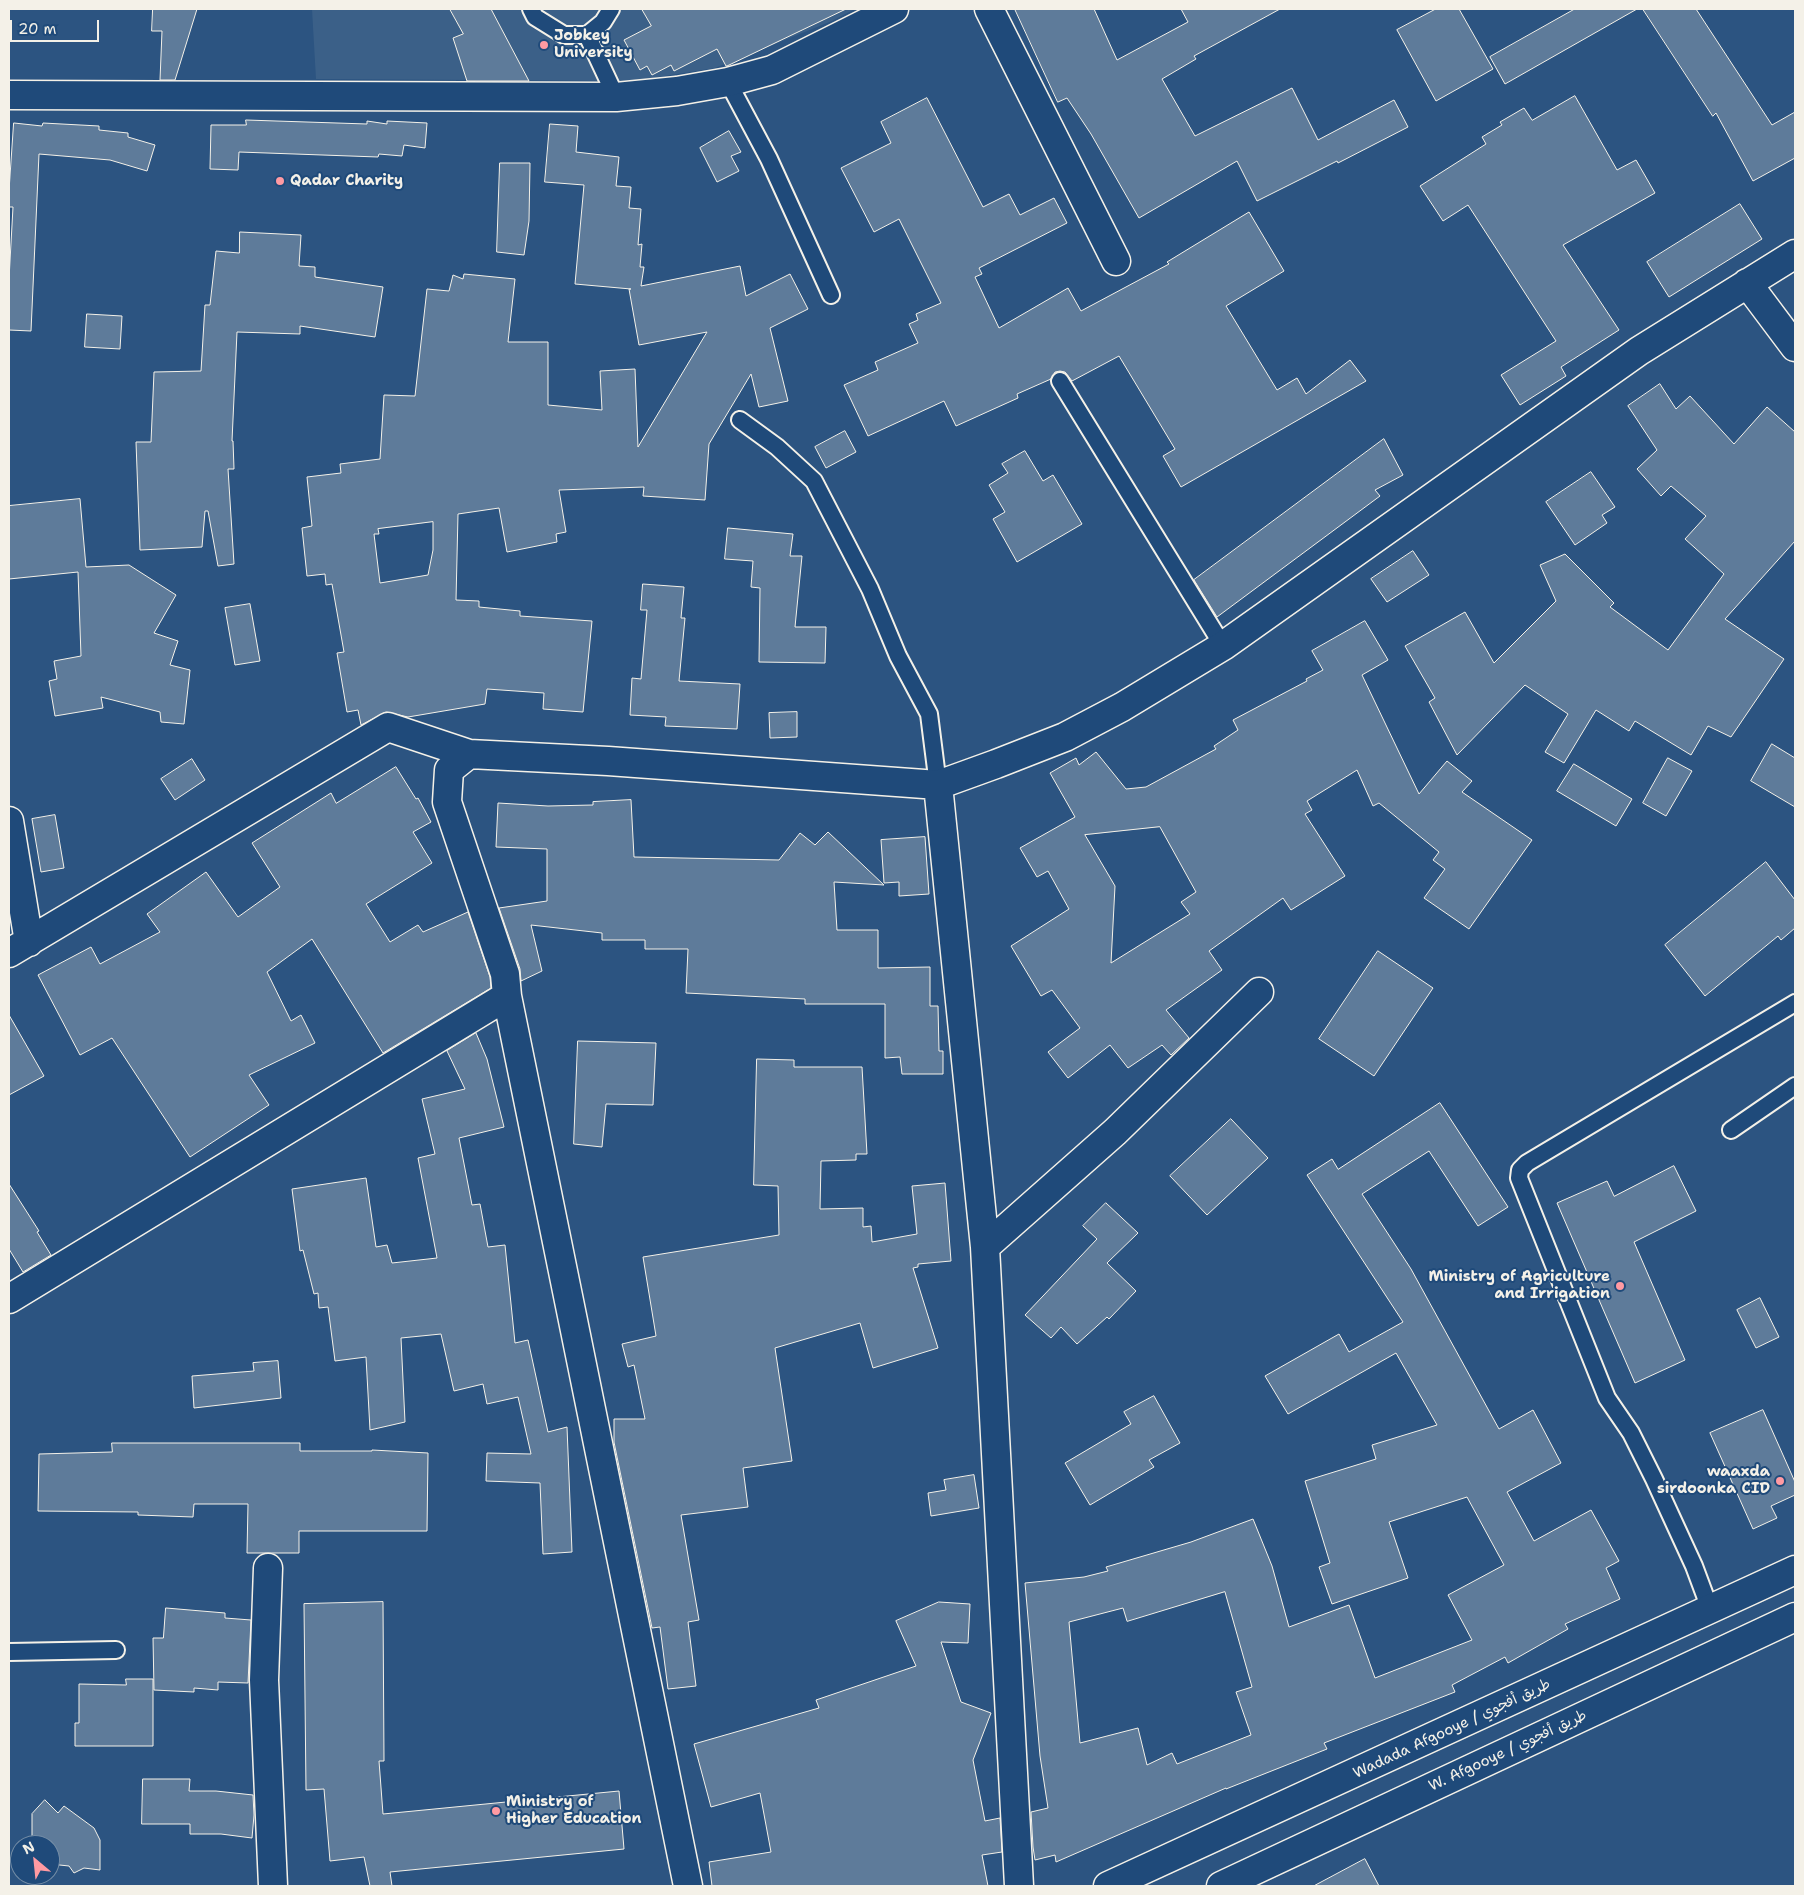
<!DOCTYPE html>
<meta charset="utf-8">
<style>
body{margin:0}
#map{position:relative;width:1804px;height:1895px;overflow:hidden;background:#2c5481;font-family:"Shantell Sans",sans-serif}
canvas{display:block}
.frame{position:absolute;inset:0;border:10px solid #f4f1e8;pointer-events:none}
.north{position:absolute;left:10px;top:1835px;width:50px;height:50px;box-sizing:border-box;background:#1f4a7a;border:1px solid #748da6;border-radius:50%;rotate:332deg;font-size:14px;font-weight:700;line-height:20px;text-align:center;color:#f4f1e8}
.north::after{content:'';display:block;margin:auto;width:18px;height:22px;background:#ff9aa2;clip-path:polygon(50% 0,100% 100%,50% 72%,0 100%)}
.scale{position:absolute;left:10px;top:20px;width:89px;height:22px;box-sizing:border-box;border:2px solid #f4f1e8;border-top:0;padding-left:6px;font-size:15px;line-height:18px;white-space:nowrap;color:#f4f1e8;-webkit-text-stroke:4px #1f4a7a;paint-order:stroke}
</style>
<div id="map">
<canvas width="1804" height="1895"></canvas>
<div class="frame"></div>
<div class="north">N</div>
<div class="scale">20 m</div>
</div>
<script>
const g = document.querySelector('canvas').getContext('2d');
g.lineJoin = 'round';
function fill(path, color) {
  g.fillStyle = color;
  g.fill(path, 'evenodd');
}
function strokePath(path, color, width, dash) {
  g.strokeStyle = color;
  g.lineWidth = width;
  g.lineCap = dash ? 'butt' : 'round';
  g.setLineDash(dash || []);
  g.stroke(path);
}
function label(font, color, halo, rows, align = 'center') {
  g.font = font + ' "Shantell Sans","Playpen Sans Arabic",sans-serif';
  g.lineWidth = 4;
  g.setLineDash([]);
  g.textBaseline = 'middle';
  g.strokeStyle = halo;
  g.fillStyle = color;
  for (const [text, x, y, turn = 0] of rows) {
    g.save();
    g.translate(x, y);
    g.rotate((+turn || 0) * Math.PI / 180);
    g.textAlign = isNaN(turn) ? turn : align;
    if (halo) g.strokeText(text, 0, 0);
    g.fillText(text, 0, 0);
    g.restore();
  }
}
const built = new Path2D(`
 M 312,9 L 855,9 L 832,21 L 715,68 L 633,81 L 316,79 Z`);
const building = new Path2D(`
 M 153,9 L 197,9 L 175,80 L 160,80 L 162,31 L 152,31 Z
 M 450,9 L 491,9 L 529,81 L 467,81 L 453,38 L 463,34 Z
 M 642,9 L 846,9 L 727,66 L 726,66 L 717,49 L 674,71 L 671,65 L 652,75 L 647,66 L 640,70 L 624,40 L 651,26 Z
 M 1015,9 L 1094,9 L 1117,60 L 1188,22 L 1181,9 L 1280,9 L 1194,56 L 1196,59 L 1162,79 L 1195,136 L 1292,88 L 1318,140 L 1394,100 L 1408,127 L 1338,163 L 1337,161 L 1257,201 L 1237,161 L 1139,218 L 1091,134 L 1067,98 L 1058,102 Z
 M 1436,9 L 1459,9 L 1493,69 L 1436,101 L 1397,30 Z
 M 1575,9 L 1637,9 L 1505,84 L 1490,57 Z
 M 1643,9 L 1696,9 L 1772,125 L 1795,112 L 1795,158 L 1753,181 L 1716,113 L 1713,116 Z
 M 1575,96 L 1617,170 L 1636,160 L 1655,193 L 1563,245 L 1619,330 L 1561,367 L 1566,376 L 1520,405 L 1501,375 L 1556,341 L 1468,205 L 1443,221 L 1420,186 L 1486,144 L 1482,137 L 1502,125 L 1500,122 L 1524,108 L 1532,120 Z
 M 927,98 L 983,207 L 1009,194 L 1020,215 L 1054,198 L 1067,223 L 979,268 L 982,274 L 975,277 L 999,328 L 1068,288 L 1081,311 L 1169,264 L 1167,262 L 1249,212 L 1284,271 L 1226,306 L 1277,390 L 1297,378 L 1306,394 L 1350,360 L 1366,381 L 1181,487 L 1163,456 L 1175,449 L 1119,356 L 1072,381 L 1065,372 L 1060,371 L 1055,372 L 1051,379 L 1017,394 L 1018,398 L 956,426 L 944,401 L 868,436 L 844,385 L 878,370 L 875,362 L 918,343 L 909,324 L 918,320 L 916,314 L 941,303 L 899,219 L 874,232 L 841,168 L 891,143 L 881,122 Z
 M 246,120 L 367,124 L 367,121 L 387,124 L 387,121 L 427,123 L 425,148 L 404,145 L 402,156 L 379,154 L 378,157 L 239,152 L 238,170 L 210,169 L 211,125 L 246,125 Z
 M 14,123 L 42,126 L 43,123 L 99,126 L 99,130 L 128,133 L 128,137 L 155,145 L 147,171 L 110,160 L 39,154 L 31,331 L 9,330 L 9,279 L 13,207 L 9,207 L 9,191 Z
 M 550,124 L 578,126 L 576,152 L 619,157 L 616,186 L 631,187 L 629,208 L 641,209 L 638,245 L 642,244 L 640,267 L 644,267 L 641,286 L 740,266 L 746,296 L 790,274 L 808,309 L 770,328 L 788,401 L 759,407 L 751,374 L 709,444 L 705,500 L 643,496 L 644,487 L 559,490 L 566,532 L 556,534 L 557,542 L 507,552 L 499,508 L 458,514 L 456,600 L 479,601 L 479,607 L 520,611 L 520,616 L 592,621 L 583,712 L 543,709 L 544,693 L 487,689 L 485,704 L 408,717 L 386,712 L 361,725 L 358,710 L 347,712 L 337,653 L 344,652 L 332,584 L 326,585 L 325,574 L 307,576 L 302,528 L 312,526 L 307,477 L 341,473 L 340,464 L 380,459 L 384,395 L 415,396 L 427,289 L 449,291 L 453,275 L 463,279 L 464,274 L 515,279 L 508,342 L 548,342 L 548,405 L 602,410 L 600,371 L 635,369 L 638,447 L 707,332 L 639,345 L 629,289 L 631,289 L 575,284 L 584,185 L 545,182 ZM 433,522 L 433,550 L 428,575 L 380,583 L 374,534 L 379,534 L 378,529 Z
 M 729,131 L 741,152 L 731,156 L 739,171 L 717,182 L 700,148 Z
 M 500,163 L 530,163 L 529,221 L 524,255 L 497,252 Z
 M 1740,204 L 1762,239 L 1669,297 L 1647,262 Z
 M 240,232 L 301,235 L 299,266 L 315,267 L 315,277 L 383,287 L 375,337 L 300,326 L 300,334 L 237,332 L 232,441 L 233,441 L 234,469 L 228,469 L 234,564 L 218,566 L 208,511 L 205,511 L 202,547 L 140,550 L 136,442 L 151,442 L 154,372 L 201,371 L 205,305 L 210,305 L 216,251 L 239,253 Z
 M 87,314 L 122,316 L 120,349 L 85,347 Z
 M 1660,384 L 1676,409 L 1690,396 L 1734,444 L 1767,407 L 1795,432 L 1795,541 L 1725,619 L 1784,659 L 1731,737 L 1708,726 L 1691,755 L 1635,721 L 1629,731 L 1596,710 L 1564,763 L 1545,752 L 1568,714 L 1525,685 L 1457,755 L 1429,702 L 1435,698 L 1405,646 L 1465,612 L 1494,663 L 1556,601 L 1540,565 L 1565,554 L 1614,603 L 1610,607 L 1668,650 L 1724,574 L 1685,539 L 1706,516 L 1671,486 L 1661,496 L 1637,469 L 1657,450 L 1628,406 Z
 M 845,431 L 856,452 L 826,468 L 815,447 Z
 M 1384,439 L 1403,475 L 1375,490 L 1380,496 L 1217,617 L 1194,580 Z
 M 1025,451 L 1043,481 L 1053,475 L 1082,524 L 1017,562 L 993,519 L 1005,512 L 989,485 L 1008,473 L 1002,464 Z
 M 1591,472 L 1615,507 L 1602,515 L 1607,523 L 1575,545 L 1546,502 Z
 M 80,499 L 86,567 L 129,565 L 176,595 L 154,633 L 178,641 L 170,665 L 190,670 L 184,724 L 161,722 L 160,712 L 101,697 L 103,708 L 55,716 L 49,681 L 57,679 L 54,661 L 81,656 L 78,572 L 9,579 L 9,506 Z
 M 728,528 L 793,534 L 790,556 L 802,556 L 795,627 L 826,627 L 825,663 L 759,662 L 760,588 L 751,587 L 753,561 L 725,559 Z
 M 1413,551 L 1429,575 L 1387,602 L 1371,579 Z
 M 643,584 L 684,587 L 681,618 L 685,618 L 679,681 L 740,684 L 737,729 L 665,726 L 666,717 L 630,715 L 632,678 L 641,679 L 647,610 L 641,610 Z
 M 250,604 L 260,661 L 235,665 L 225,608 Z
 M 1365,621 L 1388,660 L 1362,675 L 1419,794 L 1447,761 L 1472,781 L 1462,792 L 1532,840 L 1469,929 L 1424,898 L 1445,869 L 1433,860 L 1439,852 L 1379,803 L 1373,806 L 1357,770 L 1307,801 L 1312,810 L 1305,814 L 1345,876 L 1291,910 L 1283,898 L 1209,951 L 1222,970 L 1166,1010 L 1189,1038 L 1171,1055 L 1162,1045 L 1128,1068 L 1110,1045 L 1068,1078 L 1048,1052 L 1080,1028 L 1052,990 L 1041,996 L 1011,946 L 1069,909 L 1048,871 L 1037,877 L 1020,848 L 1075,817 L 1050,773 L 1076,758 L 1079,765 L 1096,752 L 1126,789 L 1146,787 L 1216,749 L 1214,746 L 1238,730 L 1233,720 L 1307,681 L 1306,679 L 1323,670 L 1312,651 ZM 1160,827 L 1196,892 L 1181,902 L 1190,914 L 1111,963 L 1115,886 L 1085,835 Z
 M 797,712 L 797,737 L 770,738 L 769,713 Z
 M 1772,744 L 1795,758 L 1795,807 L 1751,781 Z
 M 1668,758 L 1692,771 L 1666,816 L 1643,803 Z
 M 192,759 L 205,780 L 175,800 L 161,779 Z
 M 1574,764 L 1632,799 L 1616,826 L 1557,791 Z
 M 396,767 L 416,799 L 418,798 L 431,822 L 413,832 L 432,863 L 366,904 L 390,942 L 418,925 L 423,932 L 468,912 L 490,977 L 491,988 L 383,1053 L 312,939 L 267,972 L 291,1021 L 301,1015 L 315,1043 L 249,1075 L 269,1105 L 190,1157 L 112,1038 L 80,1055 L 38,975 L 91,947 L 100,964 L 160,932 L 147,914 L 206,872 L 238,917 L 280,887 L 252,843 L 331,793 L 336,803 Z
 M 631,800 L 634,857 L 779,860 L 800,833 L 815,845 L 828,832 L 884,885 L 834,882 L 837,930 L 878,930 L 878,968 L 930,967 L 930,1006 L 938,1006 L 939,1051 L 943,1051 L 943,1074 L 902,1074 L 900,1057 L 885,1058 L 885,1004 L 805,1004 L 805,999 L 686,993 L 688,949 L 645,949 L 645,940 L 602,940 L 602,933 L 531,925 L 542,971 L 521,981 L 520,969 L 499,908 L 547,901 L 547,849 L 496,847 L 498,803 L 548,806 L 593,805 L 593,802 Z
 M 55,815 L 64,868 L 41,872 L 32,819 Z
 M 925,837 L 929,894 L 899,896 L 899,882 L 884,883 L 881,840 Z
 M 1766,862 L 1795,900 L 1795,928 L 1781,940 L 1778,936 L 1705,996 L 1665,945 Z
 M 1378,951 L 1433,988 L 1374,1076 L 1319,1039 Z
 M 9,1015 L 44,1076 L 9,1095 Z
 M 476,1033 L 487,1059 L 504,1127 L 459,1138 L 472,1205 L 480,1204 L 488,1247 L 505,1245 L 515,1343 L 528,1340 L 548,1432 L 567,1427 L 572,1552 L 543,1554 L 540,1483 L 486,1481 L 487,1453 L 531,1454 L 518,1397 L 487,1404 L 483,1384 L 454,1391 L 441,1334 L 401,1338 L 405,1422 L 370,1430 L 366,1357 L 335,1361 L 328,1307 L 319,1308 L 318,1293 L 314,1294 L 303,1250 L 300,1251 L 292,1189 L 366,1178 L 376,1247 L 387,1245 L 392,1263 L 437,1258 L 418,1158 L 435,1154 L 422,1099 L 465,1089 L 447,1051 Z
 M 578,1041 L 656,1043 L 653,1105 L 606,1104 L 602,1147 L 574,1144 Z
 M 757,1059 L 794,1060 L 794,1067 L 862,1067 L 867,1154 L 856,1154 L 856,1160 L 821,1161 L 820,1209 L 863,1208 L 863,1227 L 871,1226 L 872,1242 L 917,1234 L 912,1186 L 945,1183 L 951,1261 L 918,1264 L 918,1267 L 913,1268 L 938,1348 L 873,1368 L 860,1323 L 775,1348 L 792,1461 L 743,1468 L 748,1507 L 681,1515 L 699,1620 L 688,1622 L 696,1686 L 668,1689 L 660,1627 L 652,1628 L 614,1442 L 614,1419 L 645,1419 L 634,1365 L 628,1367 L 622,1344 L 656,1336 L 643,1257 L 779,1235 L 778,1186 L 754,1185 Z
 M 1440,1103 L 1508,1207 L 1478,1226 L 1429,1151 L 1362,1194 L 1411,1269 L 1499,1429 L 1533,1410 L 1561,1463 L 1507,1492 L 1534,1541 L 1591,1510 L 1619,1561 L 1606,1568 L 1620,1599 L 1565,1624 L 1568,1629 L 1508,1663 L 1505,1657 L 1452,1685 L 1455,1692 L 1324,1743 L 1327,1749 L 1226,1789 L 1226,1788 L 1056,1862 L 1055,1855 L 1035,1860 L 1033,1847 L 1031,1812 L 1048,1808 L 1040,1756 L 1025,1583 L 1084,1577 L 1108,1571 L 1106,1567 L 1191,1542 L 1253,1519 L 1272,1566 L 1289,1627 L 1349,1605 L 1375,1678 L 1472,1640 L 1448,1595 L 1504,1565 L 1467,1497 L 1389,1522 L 1408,1578 L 1332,1604 L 1319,1567 L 1330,1563 L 1305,1481 L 1376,1459 L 1372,1445 L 1437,1425 L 1396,1353 L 1288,1414 L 1265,1376 L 1339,1334 L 1349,1352 L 1403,1322 L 1307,1175 L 1332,1159 L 1338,1169 ZM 1225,1592 L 1252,1687 L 1236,1692 L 1251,1735 L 1177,1764 L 1172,1753 L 1147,1765 L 1138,1728 L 1080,1743 L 1069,1622 L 1123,1608 L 1127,1621 Z
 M 1231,1119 L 1268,1158 L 1207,1215 L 1170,1176 Z
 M 1674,1166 L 1696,1211 L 1634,1242 L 1685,1360 L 1635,1383 L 1557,1203 L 1607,1181 L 1614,1196 Z
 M 9,1184 L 39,1231 L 37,1232 L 51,1255 L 23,1272 L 9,1249 Z
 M 1106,1203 L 1138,1233 L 1107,1263 L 1136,1291 L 1109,1319 L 1107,1317 L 1077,1344 L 1061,1327 L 1051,1338 L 1025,1315 L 1097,1239 L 1083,1226 Z
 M 1760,1298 L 1779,1337 L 1756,1348 L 1737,1310 Z
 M 278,1361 L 281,1398 L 194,1408 L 192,1376 L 254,1371 L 253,1363 Z
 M 1154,1396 L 1180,1443 L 1149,1460 L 1154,1467 L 1090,1505 L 1065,1463 L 1131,1424 L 1124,1412 Z
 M 1763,1410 L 1795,1482 L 1795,1495 L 1771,1506 L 1777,1518 L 1753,1529 L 1710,1433 Z
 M 112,1443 L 300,1443 L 300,1451 L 372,1451 L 372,1450 L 428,1453 L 427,1531 L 299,1531 L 299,1553 L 247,1553 L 248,1504 L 194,1504 L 193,1517 L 138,1515 L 138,1512 L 38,1511 L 39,1454 L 112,1452 Z
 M 974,1475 L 979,1508 L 931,1516 L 928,1493 L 946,1490 L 944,1480 Z
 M 383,1602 L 384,1761 L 379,1761 L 383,1814 L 619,1791 L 624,1849 L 390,1872 L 392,1886 L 370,1886 L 364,1857 L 330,1861 L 324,1789 L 306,1790 L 304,1604 Z
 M 939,1602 L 970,1604 L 968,1643 L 941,1642 L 961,1702 L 991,1713 L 973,1760 L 985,1821 L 1000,1818 L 1002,1852 L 982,1855 L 988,1886 L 712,1886 L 709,1862 L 771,1852 L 760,1793 L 711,1807 L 694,1744 L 819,1708 L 816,1700 L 916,1666 L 896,1621 Z
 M 166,1608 L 225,1613 L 225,1618 L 251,1620 L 248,1683 L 218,1682 L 218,1690 L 194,1688 L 194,1692 L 154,1690 L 153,1638 L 163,1638 Z
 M 126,1679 L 153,1679 L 153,1746 L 75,1746 L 75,1723 L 79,1723 L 79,1684 L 126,1685 Z
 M 143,1779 L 190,1779 L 189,1791 L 216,1791 L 253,1795 L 254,1815 L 252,1838 L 221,1834 L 190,1834 L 190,1824 L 142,1824 Z
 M 45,1800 L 58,1813 L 64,1806 L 94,1828 L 100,1840 L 100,1870 L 84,1868 L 74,1873 L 69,1866 L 50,1864 L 50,1845 L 32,1845 L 32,1814 Z
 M 1365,1859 L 1379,1886 L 1314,1886 Z`);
const lane = new Path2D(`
 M 531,9 L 535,17 L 564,35 L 587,35 L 616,97
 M 587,35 L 603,22 L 611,9
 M 728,82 L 769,159 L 831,295
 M 1060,381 L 1223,646
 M 740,420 L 777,447 L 814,481 L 870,589 L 898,656 L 929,714 L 938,785
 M 1731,1130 L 1795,1086
 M 1710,1609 L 1694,1566 L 1654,1479 L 1631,1433 L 1607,1398 L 1519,1178 L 1520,1170 L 1527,1163 L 1795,1003
 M 9,1652 L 116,1650`);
const street = new Path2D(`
 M 989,9 L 1116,261
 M 9,95 L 616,97 L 677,91 L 728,82 L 772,70 L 894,9
 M 1747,283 L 1795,347
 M 938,785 L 985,1247 L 1019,1886
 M 9,821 L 29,942
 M 9,953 L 388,727 L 469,754
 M 985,1247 L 1115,1132 L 1259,992
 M 9,1299 L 507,996
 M 268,1568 L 264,1680 L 273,1886
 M 688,1886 L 507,996 L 505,974 L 447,802 L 449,770 L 469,754 L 608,761 L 938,785 L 996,764 L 1065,737 L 1122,707 L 1223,646 L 1639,351 L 1795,254`);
const highway = new Path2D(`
 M 1108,1886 L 1795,1570
 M 1221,1886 L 1795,1617`);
const markers = [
 [544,45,5,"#ff9aa2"],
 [280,181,5,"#ff9aa2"],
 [1620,1286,5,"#ff9aa2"],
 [1780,1481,5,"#ff9aa2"],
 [496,1811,5,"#ff9aa2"]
];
const poiNames = [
 ["Jobkey",554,36],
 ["University",554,53],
 ["Qadar Charity",290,181],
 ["Ministry of Agriculture",1610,1277,"right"],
 ["and Irrigation",1610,1294,"right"],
 ["waaxda",1770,1472,"right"],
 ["sirdoonka CID",1770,1489,"right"],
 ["Ministry of",506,1802],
 ["Higher Education",506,1819]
];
const streetNames = [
 ["Wadada Afgooye / طريق أفجوي",1452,1729,-25],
 ["W. Afgooye / طريق أفجوي",1508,1751,-25]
];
fill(built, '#3b6088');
fill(building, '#5e7b9a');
strokePath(building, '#f4f1e8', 1);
strokePath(lane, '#f4f1e8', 20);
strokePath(street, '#f4f1e8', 31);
strokePath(highway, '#f4f1e8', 31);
strokePath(lane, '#1f4a7a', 16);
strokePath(street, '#1f4a7a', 28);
strokePath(highway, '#1f4a7a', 28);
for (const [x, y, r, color] of markers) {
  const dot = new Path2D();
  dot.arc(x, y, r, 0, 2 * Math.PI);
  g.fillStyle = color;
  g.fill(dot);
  strokePath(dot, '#1f4a7a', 2);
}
label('bold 15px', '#f4f1e8', '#1f4a7a', poiNames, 'left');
label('15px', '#f4f1e8', '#1f4a7a', streetNames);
</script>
